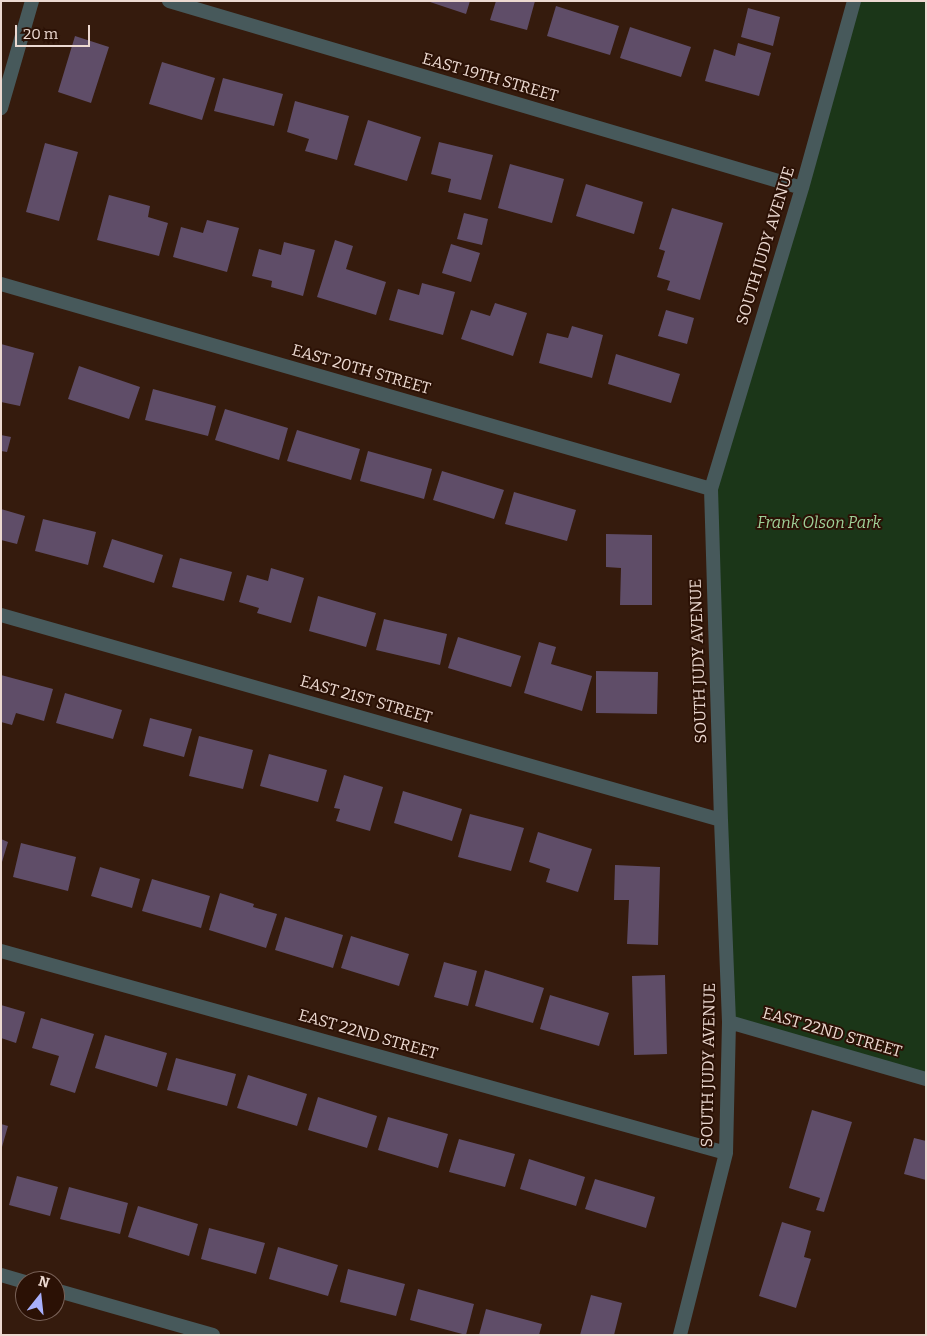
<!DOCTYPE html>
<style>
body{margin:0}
#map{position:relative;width:927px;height:1336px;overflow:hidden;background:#351b0d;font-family:Bitter,serif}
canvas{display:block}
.frame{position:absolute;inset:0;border:2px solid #ecd9d1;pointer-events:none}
.north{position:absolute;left:15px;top:1271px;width:50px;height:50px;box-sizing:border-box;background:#2b1105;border:1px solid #786157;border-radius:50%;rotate:16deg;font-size:14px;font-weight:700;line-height:20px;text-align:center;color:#ecd9d1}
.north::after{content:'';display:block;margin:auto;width:18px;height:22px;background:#a8b0fc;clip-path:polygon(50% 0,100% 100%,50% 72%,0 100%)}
.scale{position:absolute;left:15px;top:25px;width:75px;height:22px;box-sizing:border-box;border:2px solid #ecd9d1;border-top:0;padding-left:6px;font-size:15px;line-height:18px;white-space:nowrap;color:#ecd9d1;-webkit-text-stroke:4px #2b1105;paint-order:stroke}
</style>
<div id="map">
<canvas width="927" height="1336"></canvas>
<div class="frame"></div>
<div class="north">N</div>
<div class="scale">20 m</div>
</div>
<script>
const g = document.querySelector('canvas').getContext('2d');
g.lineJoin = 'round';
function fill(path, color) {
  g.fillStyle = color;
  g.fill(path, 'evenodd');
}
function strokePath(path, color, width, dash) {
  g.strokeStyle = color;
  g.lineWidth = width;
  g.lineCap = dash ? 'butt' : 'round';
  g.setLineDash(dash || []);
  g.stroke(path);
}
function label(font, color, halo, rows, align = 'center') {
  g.font = font + ' Bitter,serif';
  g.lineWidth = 4;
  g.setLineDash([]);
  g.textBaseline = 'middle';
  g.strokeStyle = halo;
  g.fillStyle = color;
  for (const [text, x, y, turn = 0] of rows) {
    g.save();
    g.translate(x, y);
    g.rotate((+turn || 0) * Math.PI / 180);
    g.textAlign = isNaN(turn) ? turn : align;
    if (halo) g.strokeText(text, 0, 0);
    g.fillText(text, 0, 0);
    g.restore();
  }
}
const green = new Path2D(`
 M 853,1 L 926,1 L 926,1079 L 729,1022 L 711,489 Z`);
const building = new Path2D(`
 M 427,1 L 470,1 L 466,14 Z
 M 496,1 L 535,1 L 527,30 L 490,20 Z
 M 556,6 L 619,26 L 610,55 L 547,36 Z
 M 748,8 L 780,17 L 773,46 L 741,37 Z
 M 630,27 L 691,47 L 681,77 L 620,58 Z
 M 75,36 L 109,47 L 91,103 L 58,92 Z
 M 738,43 L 771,53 L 759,96 L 705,81 L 714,49 L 735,56 Z
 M 162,62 L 215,78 L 202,120 L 149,104 Z
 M 223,78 L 283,94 L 274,126 L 214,111 Z
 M 295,101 L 349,116 L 337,160 L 305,151 L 309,139 L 287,132 Z
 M 368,120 L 421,137 L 407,181 L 354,165 Z
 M 439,142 L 493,155 L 481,200 L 448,192 L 451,179 L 431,174 Z
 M 45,143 L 78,152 L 59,221 L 26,212 Z
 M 510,164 L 564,179 L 552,223 L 498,208 Z
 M 586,184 L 643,202 L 634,234 L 576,216 Z
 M 109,195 L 150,206 L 148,217 L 168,223 L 159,256 L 97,240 Z
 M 672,208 L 723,223 L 700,300 L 667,290 L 670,281 L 657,277 L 665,251 L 659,249 Z
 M 464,213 L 488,219 L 482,245 L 457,239 Z
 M 207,220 L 239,228 L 227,272 L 173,257 L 181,227 L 203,233 Z
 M 335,240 L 353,246 L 346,269 L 386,282 L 376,315 L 317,297 Z
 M 284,242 L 315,250 L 303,296 L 271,287 L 272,281 L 252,276 L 259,249 L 281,255 Z
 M 451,244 L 480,253 L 471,282 L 442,273 Z
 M 422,283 L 455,292 L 443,335 L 389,320 L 398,289 L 419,295 Z
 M 495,303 L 527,313 L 513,356 L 461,339 L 471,310 L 490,316 Z
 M 666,310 L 694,318 L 687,344 L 658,336 Z
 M 572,326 L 603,335 L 592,378 L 539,363 L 547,333 L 568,338 Z
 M 1,344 L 34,353 L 20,406 L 1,402 Z
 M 616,354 L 680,374 L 671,403 L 608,384 Z
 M 79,366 L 140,387 L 129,419 L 68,399 Z
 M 153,389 L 216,406 L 208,436 L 145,420 Z
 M 225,409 L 288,428 L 279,460 L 215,440 Z
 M 297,430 L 360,449 L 351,480 L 287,461 Z
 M 1,435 L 11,437 L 7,452 L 1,451 Z
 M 368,451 L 432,469 L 424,499 L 360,481 Z
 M 442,471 L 504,490 L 494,519 L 433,500 Z
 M 514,492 L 576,510 L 567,541 L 505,524 Z
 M 1,509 L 25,516 L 17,544 L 1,540 Z
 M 43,519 L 96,532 L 88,565 L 35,551 Z
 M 606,534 L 652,535 L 652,605 L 620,605 L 621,568 L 606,567 Z
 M 112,539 L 163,555 L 154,583 L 103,567 Z
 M 180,558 L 232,572 L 224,601 L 172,587 Z
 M 271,568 L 304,578 L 291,623 L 257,613 L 259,608 L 239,602 L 247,575 L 268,581 Z
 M 318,596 L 376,613 L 366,647 L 309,631 Z
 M 384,619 L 447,634 L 440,665 L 376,650 Z
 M 458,637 L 521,656 L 511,687 L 448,668 Z
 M 539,642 L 556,647 L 551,664 L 592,676 L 582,711 L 524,693 Z
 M 596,671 L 658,672 L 657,714 L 596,713 Z
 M 1,675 L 53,689 L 44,721 L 16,713 L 12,725 L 1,722 Z
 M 65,693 L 122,710 L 113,739 L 56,723 Z
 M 150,718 L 192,729 L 184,757 L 143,746 Z
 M 199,736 L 253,750 L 243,789 L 189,776 Z
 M 269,754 L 327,770 L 318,802 L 260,786 Z
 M 344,775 L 383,787 L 370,831 L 336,821 L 340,809 L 334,808 Z
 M 403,791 L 462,809 L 452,841 L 394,823 Z
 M 470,814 L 524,828 L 511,871 L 458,857 Z
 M 538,832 L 592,849 L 578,892 L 546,882 L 550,869 L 529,862 Z
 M 1,839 L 8,842 L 2,862 L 1,862 Z
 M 21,843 L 76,857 L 68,891 L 13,877 Z
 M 615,865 L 660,867 L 658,945 L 627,944 L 629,900 L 614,900 Z
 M 100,867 L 140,879 L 132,908 L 91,896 Z
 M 152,879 L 210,896 L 201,928 L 142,911 Z
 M 220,893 L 254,904 L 253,907 L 277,914 L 266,948 L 209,930 Z
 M 285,917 L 343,935 L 333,968 L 275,950 Z
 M 351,936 L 409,954 L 399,986 L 341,968 Z
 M 444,962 L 477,971 L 468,1006 L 434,997 Z
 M 485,970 L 544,988 L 533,1023 L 475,1006 Z
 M 665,975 L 667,1054 L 634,1055 L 632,976 Z
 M 550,995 L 609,1013 L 599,1046 L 540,1029 Z
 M 1,1005 L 25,1012 L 16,1043 L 1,1038 Z
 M 41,1018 L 94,1034 L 75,1093 L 50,1085 L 59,1056 L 32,1048 Z
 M 105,1035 L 167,1053 L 157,1087 L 95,1068 Z
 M 176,1058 L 236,1074 L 227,1106 L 167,1090 Z
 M 248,1075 L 307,1094 L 297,1126 L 237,1108 Z
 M 318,1097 L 377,1116 L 367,1148 L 308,1130 Z
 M 812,1110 L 852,1122 L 824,1212 L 816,1210 L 820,1198 L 789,1188 Z
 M 388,1117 L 448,1134 L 438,1168 L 378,1150 Z
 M 1,1124 L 8,1126 L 2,1147 L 1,1147 Z
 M 914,1138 L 926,1141 L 926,1180 L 904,1174 Z
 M 459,1139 L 515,1154 L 505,1187 L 449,1172 Z
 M 529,1159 L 585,1177 L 576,1206 L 520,1189 Z
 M 17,1176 L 58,1187 L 50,1216 L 9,1205 Z
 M 595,1179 L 655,1197 L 646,1228 L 585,1209 Z
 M 69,1187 L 128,1203 L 120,1234 L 60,1219 Z
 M 138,1206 L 198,1224 L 189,1256 L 128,1237 Z
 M 782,1222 L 811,1231 L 804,1257 L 811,1259 L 796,1308 L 759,1296 Z
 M 209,1228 L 265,1243 L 256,1274 L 201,1259 Z
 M 278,1247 L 338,1265 L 328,1296 L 269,1279 Z
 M 348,1269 L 405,1284 L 396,1316 L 340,1302 Z
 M 418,1289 L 474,1304 L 466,1335 L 410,1320 Z
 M 591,1295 L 622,1303 L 614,1335 L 580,1335 Z
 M 486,1309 L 542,1324 L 539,1335 L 479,1335 Z`);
const minor = new Path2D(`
 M 169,1 L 802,188
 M 1,108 L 32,1
 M 1,284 L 711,489
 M 1,615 L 721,820
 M 1,951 L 726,1153
 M 729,1022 L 926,1079
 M 1,1275 L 25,1282
 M 55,1290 L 213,1335
 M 680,1335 L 726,1153 L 729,1022 L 721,820 L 711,489 L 802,188 L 854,1`);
const streetNames = [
 ["EAST 19TH STREET",490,78,16],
 ["SOUTH JUDY AVENUE",766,246,-73],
 ["EAST 20TH STREET",361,370,16],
 ["SOUTH JUDY AVENUE",699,661,-92],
 ["EAST 21ST STREET",366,700,16],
 ["EAST 22ND STREET",832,1033,16],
 ["EAST 22ND STREET",368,1035,16],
 ["SOUTH JUDY AVENUE",709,1065,-89]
];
const parkNames = [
 ["Frank Olson Park",819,524]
];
fill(green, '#1b3618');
fill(building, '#5f4d68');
strokePath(minor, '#47595b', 14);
label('16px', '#ecd9d1', '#2b1105', streetNames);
label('italic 16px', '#9dcf97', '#2b1105', parkNames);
</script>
